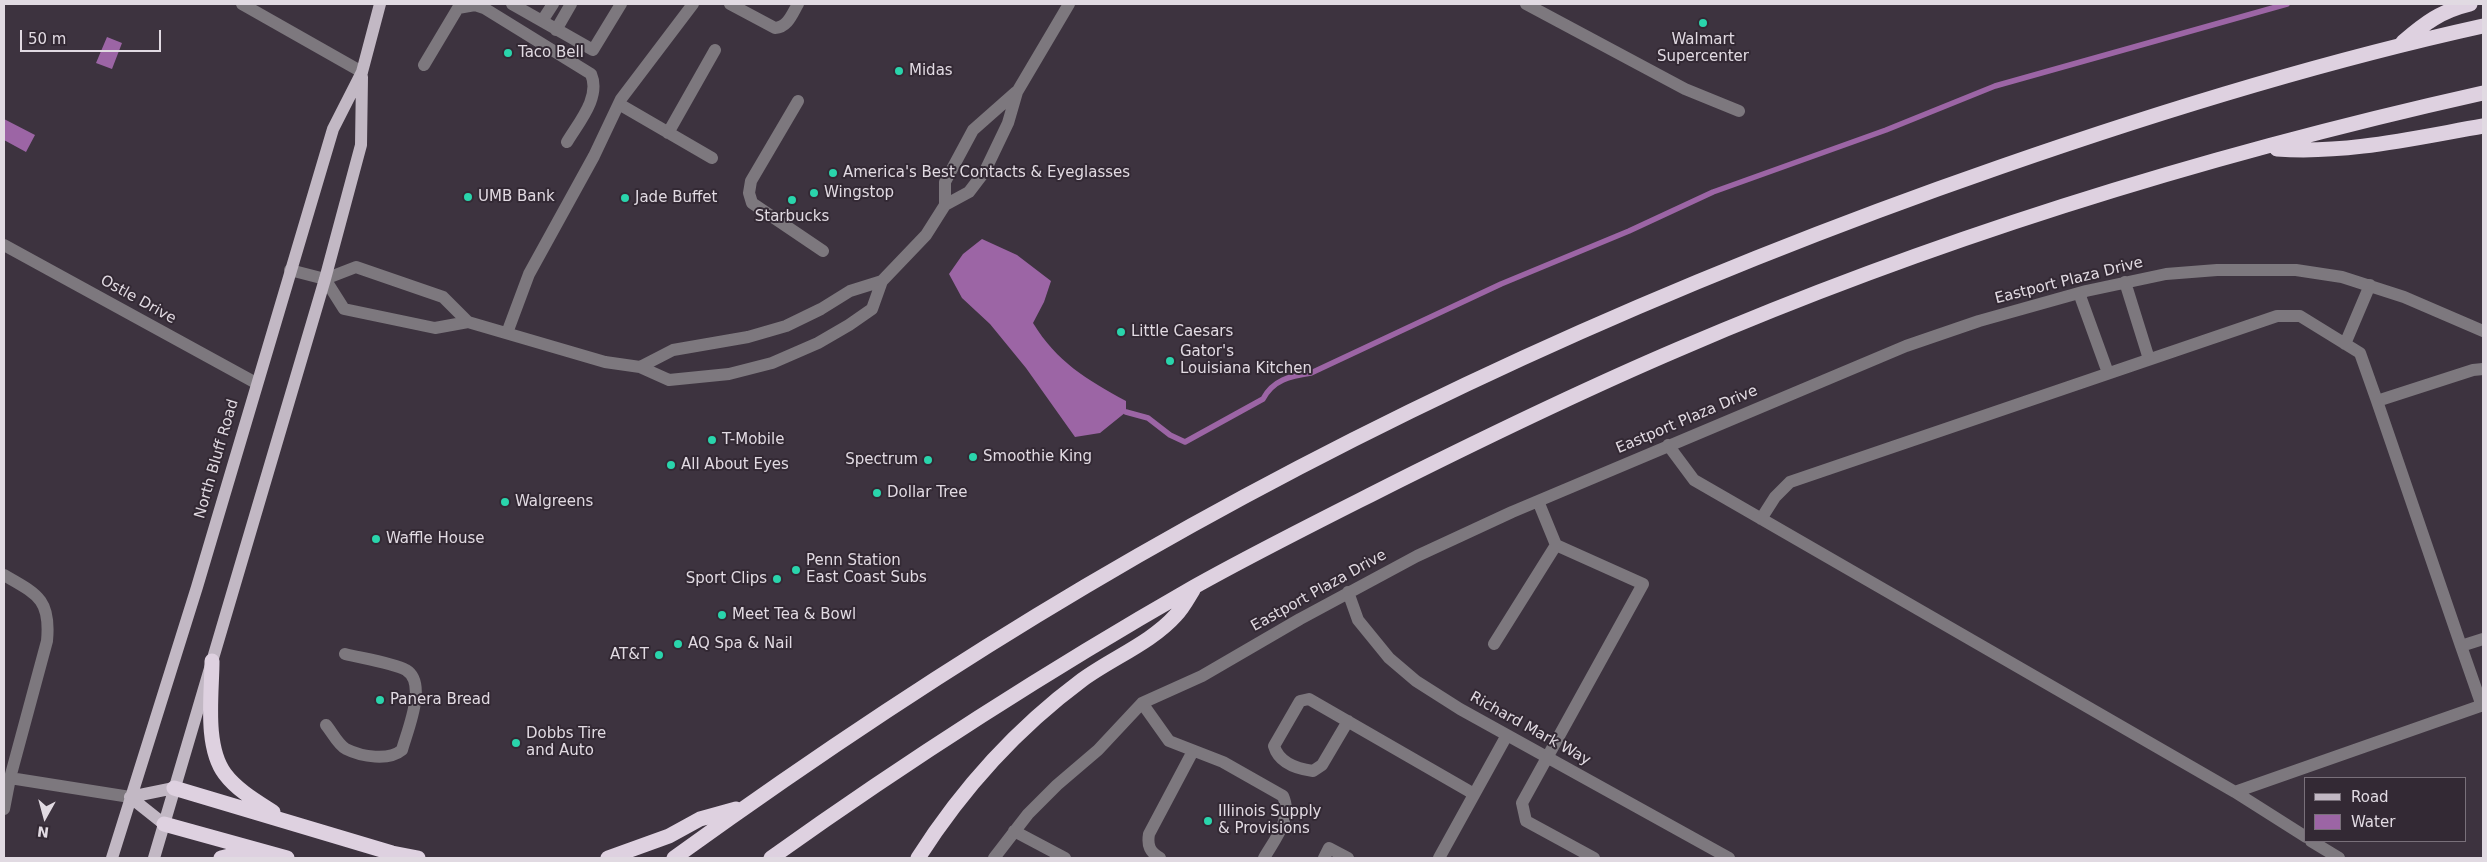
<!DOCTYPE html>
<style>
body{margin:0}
#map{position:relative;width:2487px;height:862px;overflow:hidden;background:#3d333f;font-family:"DejaVu Sans",sans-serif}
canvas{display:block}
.frame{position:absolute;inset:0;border:5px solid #e1dae2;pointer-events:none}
.legend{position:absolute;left:2304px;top:777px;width:162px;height:65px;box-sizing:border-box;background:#332934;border:1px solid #79707a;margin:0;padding:6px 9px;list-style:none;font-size:15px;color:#e1dae2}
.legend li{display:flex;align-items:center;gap:10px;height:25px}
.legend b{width:25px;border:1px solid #79707a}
.north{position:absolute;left:20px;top:792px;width:50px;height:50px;-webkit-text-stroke:4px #332934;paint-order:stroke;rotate:187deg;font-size:14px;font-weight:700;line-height:20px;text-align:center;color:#e1dae2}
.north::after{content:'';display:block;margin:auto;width:18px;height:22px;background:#e1dae2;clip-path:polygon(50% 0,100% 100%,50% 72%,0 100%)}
.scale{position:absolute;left:20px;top:30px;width:141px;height:22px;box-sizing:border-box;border:2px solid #e1dae2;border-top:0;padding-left:6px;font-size:15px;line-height:18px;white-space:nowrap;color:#e1dae2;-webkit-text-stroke:4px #332934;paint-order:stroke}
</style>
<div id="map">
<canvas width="2487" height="862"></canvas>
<div class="frame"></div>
<ul class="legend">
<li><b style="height:6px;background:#c2b8c4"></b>Road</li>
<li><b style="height:14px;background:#9c65a5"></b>Water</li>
</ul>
<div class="north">N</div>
<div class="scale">50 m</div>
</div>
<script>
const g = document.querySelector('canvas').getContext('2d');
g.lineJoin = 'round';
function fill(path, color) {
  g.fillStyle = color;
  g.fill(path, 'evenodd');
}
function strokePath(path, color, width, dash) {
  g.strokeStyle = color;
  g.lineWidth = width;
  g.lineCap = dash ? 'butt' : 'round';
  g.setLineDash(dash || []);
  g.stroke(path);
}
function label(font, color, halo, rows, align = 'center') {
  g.font = font + ' "DejaVu Sans",sans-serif';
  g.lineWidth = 4;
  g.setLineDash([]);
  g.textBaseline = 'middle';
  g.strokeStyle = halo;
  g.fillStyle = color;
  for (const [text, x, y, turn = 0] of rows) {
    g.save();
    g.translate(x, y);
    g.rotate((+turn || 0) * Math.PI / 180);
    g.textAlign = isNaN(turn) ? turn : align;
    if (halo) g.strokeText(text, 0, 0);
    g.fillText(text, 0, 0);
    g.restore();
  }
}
const water = new Path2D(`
 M 107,37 L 122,43 L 112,69 L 96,63 Z
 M 4,119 L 35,135 L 26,152 L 4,140 Z
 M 982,239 L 1017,255 L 1051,281 L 1044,302 L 1033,323 C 1057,362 1086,379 1126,401 L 1126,412 L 1100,433 L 1075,437 L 1026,368 L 990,324 L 962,298 L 949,274 L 963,254 Z`);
const stream = new Path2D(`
 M 1126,412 L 1148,418 L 1170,435 L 1185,442 L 1263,399 C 1273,380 1290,376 1311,373 L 1501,284 L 1629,231 L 1713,192 L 1886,130 L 1995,86 L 2287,4`);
const minor = new Path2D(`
 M 242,4 L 362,72
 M 512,4 L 593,50 L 621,4
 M 730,4 L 775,28 C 788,27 792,14 798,4
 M 1526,4 L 1685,89 L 1739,111
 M 542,21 L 553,4
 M 556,30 L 571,4
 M 424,65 L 458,8 L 475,5 L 484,8 L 591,74 C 601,97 579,122 567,142
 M 798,101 L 751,181 L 749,193 L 752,203 L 823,251
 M 619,104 L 712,158
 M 668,133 L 715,50
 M 945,205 L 945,182 L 973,130 L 1016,92
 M 4,245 L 256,383
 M 290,270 L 325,279 L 356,267 L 443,297 L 468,322
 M 325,279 L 344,309 L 435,328 L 468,322 L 605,362 L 640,367 L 669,380 L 729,374 L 772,363 L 818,343 L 849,325 L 872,309 L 882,281 L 926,235 L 945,205 L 969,192 L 985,171 L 1008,123 L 1017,92 L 1069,4
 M 2125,282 L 2149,359
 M 2079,293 L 2108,373
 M 507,333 L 529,274 L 594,156 L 621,99 L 693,4
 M 2345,344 L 2370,285
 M 640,367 L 673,350 L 748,337 L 786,326 L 821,309 L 850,291 L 882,281
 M 2377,401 L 2461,646
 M 1668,445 L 1694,480 L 2235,792 L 2483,705
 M 1761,519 L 1775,497 L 1790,482 L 2277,316 L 2300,316 L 2360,353 L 2377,401 L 2473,370 L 2483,369
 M 1556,545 L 1643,584 L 1522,803 L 1526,821 L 1594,858
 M 4,575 C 37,594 51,599 47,641 L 10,778 L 4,809
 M 1348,592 L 1358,620 L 1389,658 L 1416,681 L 1460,709 L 1729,858
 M 1494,644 L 1556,545 L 1538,501
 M 1142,703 L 1169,741 L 1223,762 L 1283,796 C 1293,818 1275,839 1264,858
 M 2482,706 L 2461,646 L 2483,639
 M 1348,721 L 1322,765 L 1313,771 C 1298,769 1279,763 1274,746 L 1300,701 L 1309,699 L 1474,794
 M 326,725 C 332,732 338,745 346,749 C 362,757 389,761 402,750 C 407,731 428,683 406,670 C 393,663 361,658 345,654
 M 10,778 L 130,797
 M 2235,792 L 2306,837
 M 1014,831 L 1065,858
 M 2311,841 L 2339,858
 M 994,858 L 1028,814 L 1057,785 L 1098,750 L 1142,703 L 1202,676 L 1300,619 L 1417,556 L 1512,512 L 1906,346 L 1979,321 L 2086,291 L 2166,274 L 2217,270 L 2296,270 L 2342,277 L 2404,297 L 2483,331
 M 1160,858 C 1150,852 1147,846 1149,834 L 1193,751
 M 1324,858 L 1329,848 L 1348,858
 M 1439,858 L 1507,735`);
const major = new Path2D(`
 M 130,797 L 174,788
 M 130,797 L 164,824
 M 112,858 L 197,587 L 333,129 L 362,72 L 380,4
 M 154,858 L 325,279 L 361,145 L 362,77`);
const highway = new Path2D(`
 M 2403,42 C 2425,23 2441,11 2470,4
 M 2277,149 C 2347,154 2414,138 2483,126
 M 212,661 C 212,693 204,746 225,774 C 237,790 256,801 273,812
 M 174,788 L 392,853 L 418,858
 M 164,824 L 287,858
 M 221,858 L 237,854 L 256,853
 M 608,858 L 669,836 L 700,819 L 736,809
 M 674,858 C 807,762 944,670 1086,586 C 1375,415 1683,277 2000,167 C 2158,112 2320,62 2483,26
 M 771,858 C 907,761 1049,670 1194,587 C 1260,550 1329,516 1396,482 C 1490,435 1583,390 1679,349 C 1937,238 2210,154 2483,93
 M 918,858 C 962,789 1016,729 1082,680 C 1112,658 1151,643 1176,615 C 1183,608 1188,598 1193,590`);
const markers = [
 [1703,23,5,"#2ad5ac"],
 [508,53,5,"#2ad5ac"],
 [899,71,5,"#2ad5ac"],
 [833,173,5,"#2ad5ac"],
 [814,193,5,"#2ad5ac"],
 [468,197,5,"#2ad5ac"],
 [625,198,5,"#2ad5ac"],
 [792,200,5,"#2ad5ac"],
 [1121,332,5,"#2ad5ac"],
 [1170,361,5,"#2ad5ac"],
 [712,440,5,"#2ad5ac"],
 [973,457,5,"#2ad5ac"],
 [928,460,5,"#2ad5ac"],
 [671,465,5,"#2ad5ac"],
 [877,493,5,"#2ad5ac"],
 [505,502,5,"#2ad5ac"],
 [376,539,5,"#2ad5ac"],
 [796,570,5,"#2ad5ac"],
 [777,579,5,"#2ad5ac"],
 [722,615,5,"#2ad5ac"],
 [678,644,5,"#2ad5ac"],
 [659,655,5,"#2ad5ac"],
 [380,700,5,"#2ad5ac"],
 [516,743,5,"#2ad5ac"],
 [1208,821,5,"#2ad5ac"]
];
const poiNames = [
 ["Walmart",1703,40,"center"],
 ["Supercenter",1703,57,"center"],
 ["Taco Bell",518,53],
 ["Midas",909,71],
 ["America's Best Contacts & Eyeglasses",843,173],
 ["Wingstop",824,193],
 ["UMB Bank",478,197],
 ["Jade Buffet",635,198],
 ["Starbucks",792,217,"center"],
 ["Little Caesars",1131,332],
 ["Gator's",1180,352],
 ["Louisiana Kitchen",1180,369],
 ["T-Mobile",722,440],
 ["Smoothie King",983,457],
 ["Spectrum",918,460,"right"],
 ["All About Eyes",681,465],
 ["Dollar Tree",887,493],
 ["Walgreens",515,502],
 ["Waffle House",386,539],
 ["Penn Station",806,561],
 ["East Coast Subs",806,578],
 ["Sport Clips",767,579,"right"],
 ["Meet Tea & Bowl",732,615],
 ["AQ Spa & Nail",688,644],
 ["AT&T",649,655,"right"],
 ["Panera Bread",390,700],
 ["Dobbs Tire",526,734],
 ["and Auto",526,751],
 ["Illinois Supply",1218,812],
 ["& Provisions",1218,829]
];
const streetNames = [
 ["Eastport Plaza Drive",2069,281,-14],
 ["Ostle Drive",138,300,29],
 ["Eastport Plaza Drive",1687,420,-23],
 ["North Bluff Road",217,459,-74],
 ["Eastport Plaza Drive",1319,591,-29],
 ["Richard Mark Way",1530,729,29]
];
fill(water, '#9c65a5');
strokePath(stream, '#9c65a5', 5.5);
strokePath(minor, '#7d787e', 12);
strokePath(major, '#c2b8c4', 12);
strokePath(highway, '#ded1e0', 15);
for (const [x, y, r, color] of markers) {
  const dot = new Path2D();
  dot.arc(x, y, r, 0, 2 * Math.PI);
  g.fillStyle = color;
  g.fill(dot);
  strokePath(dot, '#332934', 2);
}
label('15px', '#e1dae2', '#332934', poiNames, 'left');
label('15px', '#e1dae2', '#332934', streetNames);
</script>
